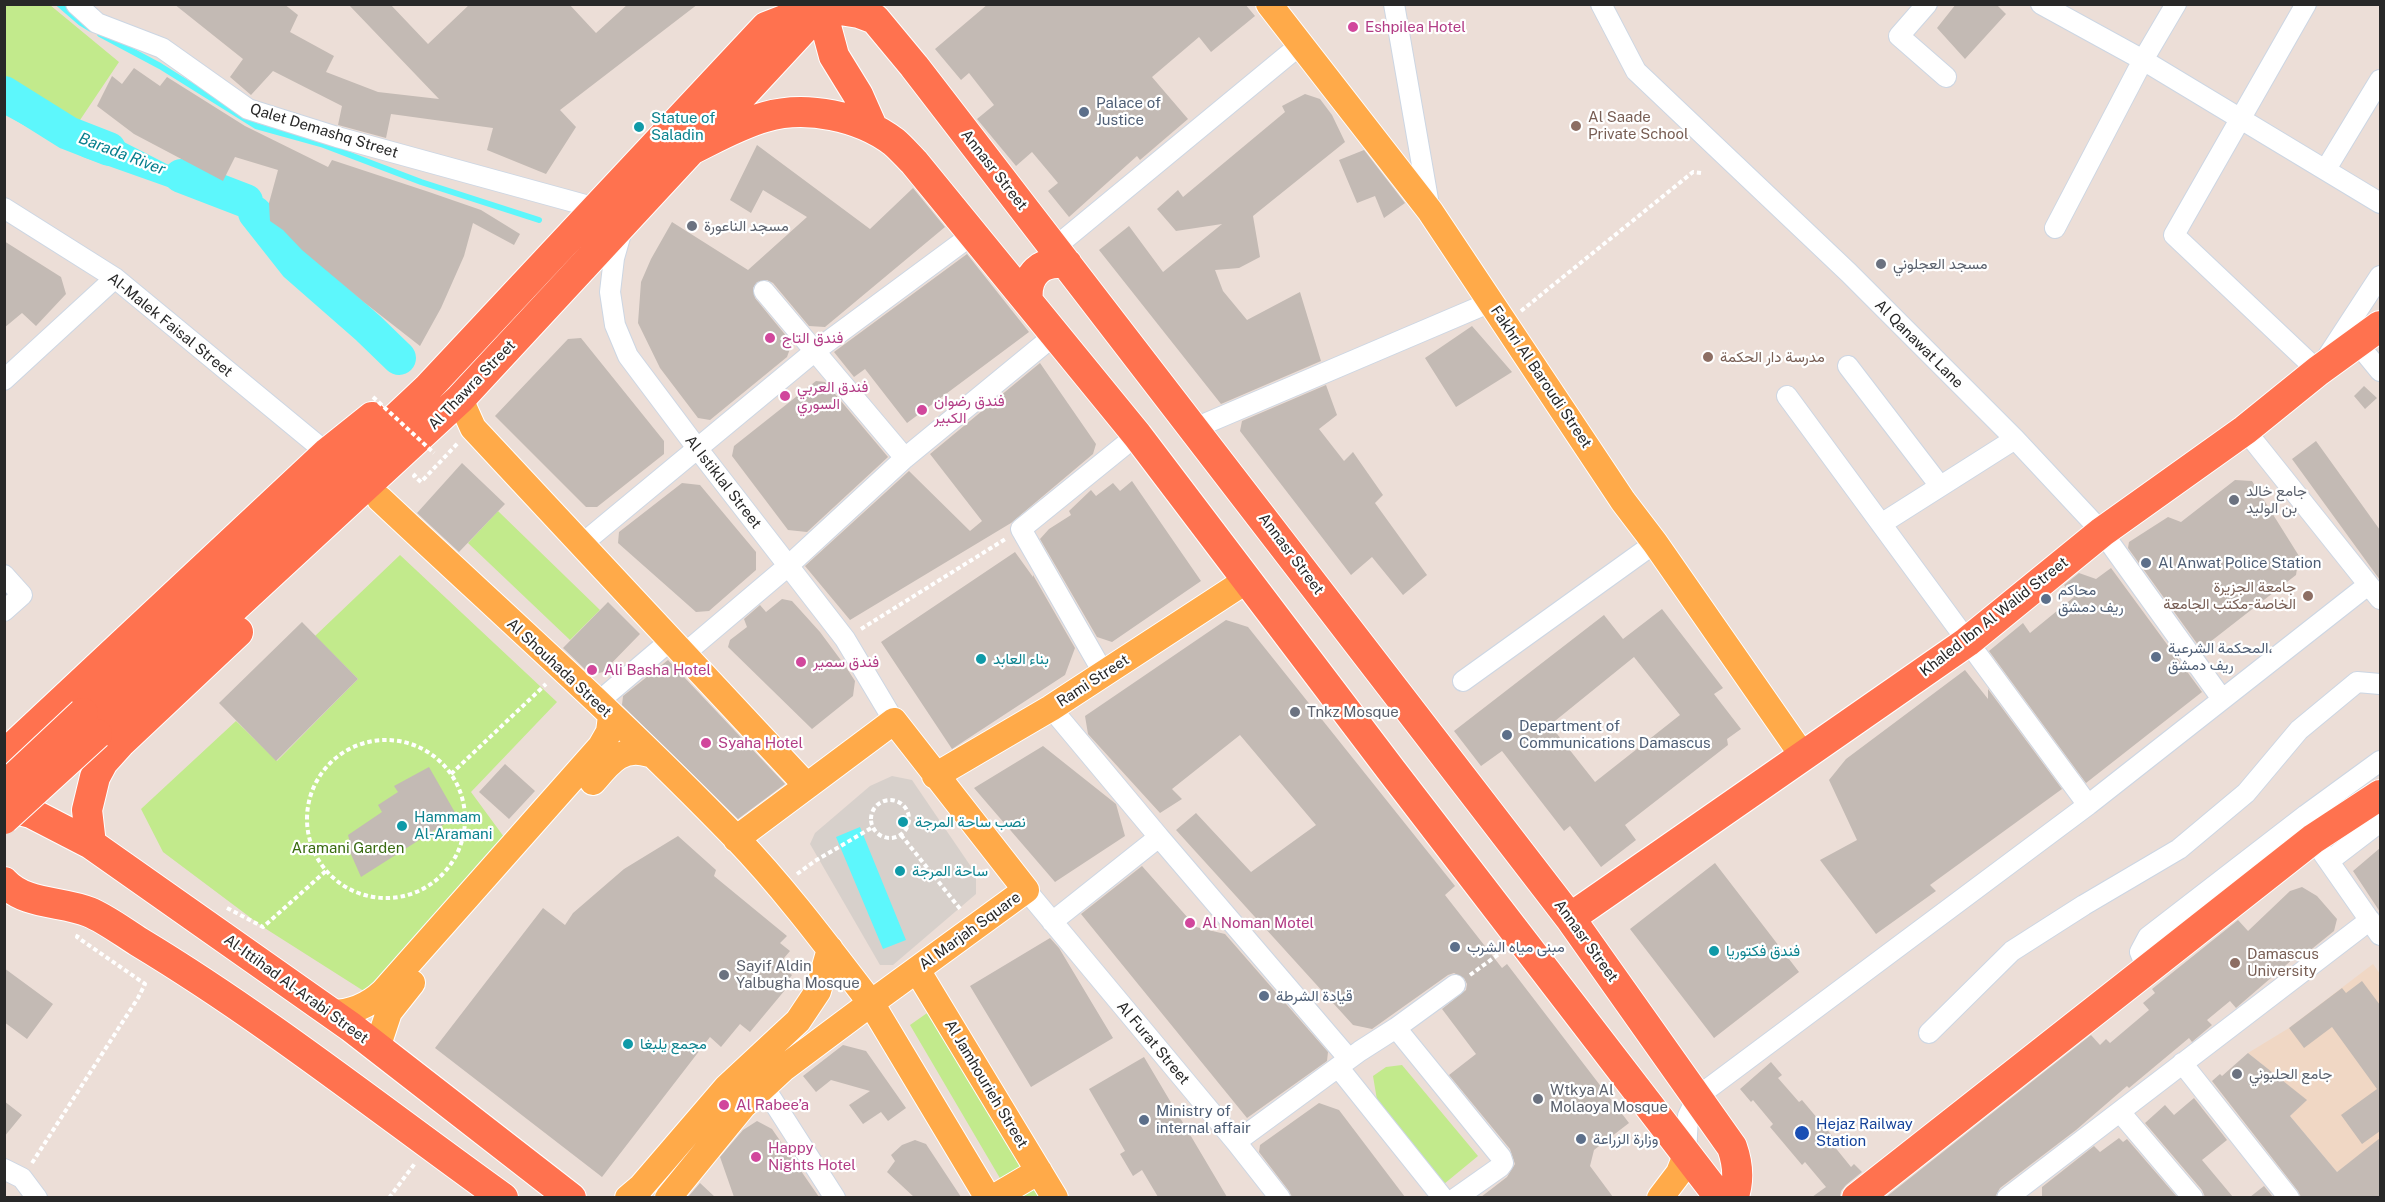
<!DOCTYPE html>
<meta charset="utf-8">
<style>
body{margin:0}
#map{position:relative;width:2385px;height:1202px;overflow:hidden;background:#ecded7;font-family:"Public Sans",sans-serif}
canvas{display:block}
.frame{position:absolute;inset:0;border:6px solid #282828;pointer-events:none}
</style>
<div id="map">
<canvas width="2385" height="1202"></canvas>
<div class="frame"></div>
</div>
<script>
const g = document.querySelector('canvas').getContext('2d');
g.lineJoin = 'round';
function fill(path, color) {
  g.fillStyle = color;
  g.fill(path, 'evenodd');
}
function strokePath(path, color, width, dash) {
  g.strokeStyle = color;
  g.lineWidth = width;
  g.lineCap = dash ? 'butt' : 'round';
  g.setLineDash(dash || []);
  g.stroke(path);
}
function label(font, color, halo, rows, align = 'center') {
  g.font = font + ' "Public Sans",Vazirmatn,sans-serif';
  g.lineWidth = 4.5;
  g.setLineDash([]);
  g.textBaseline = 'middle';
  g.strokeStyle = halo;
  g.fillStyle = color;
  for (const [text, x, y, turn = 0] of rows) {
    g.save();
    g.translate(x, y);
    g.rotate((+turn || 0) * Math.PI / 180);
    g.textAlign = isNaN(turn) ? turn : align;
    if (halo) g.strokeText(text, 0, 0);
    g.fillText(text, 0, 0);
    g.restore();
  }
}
const education = new Path2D(`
 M 2373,964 L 2380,974 L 2380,1139 L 2337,1172 L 2290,1116 L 2306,1100 L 2248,1053 L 2289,1028 Z`);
const green = new Path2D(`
 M 4,5 L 50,5 L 119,62 L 78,123 L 37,106 L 5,79 Z
 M 498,511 L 600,610 L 570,640 L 468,543 Z
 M 400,555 L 557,702 L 471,792 L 504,837 L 370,995 L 263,927 L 163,852 L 141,809 L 236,721 L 277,761 L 358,679 L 315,636 Z
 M 930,1011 L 1041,1197 L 1011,1197 L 910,1025 Z
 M 1402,1065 L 1478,1156 L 1444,1184 L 1378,1106 L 1373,1076 L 1386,1067 Z`);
const plaza = new Path2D(`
 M 892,776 L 912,780 L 976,874 L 976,894 L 893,965 L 880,965 L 810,844 L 815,833 L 870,786 Z`);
const water = new Path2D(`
 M 4,93 L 68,133 L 120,140 L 223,193 L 213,203 L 83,157 L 5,115 Z
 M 860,827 L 906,940 L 883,949 L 836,837 Z`);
const stream = new Path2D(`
 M 59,4 L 81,23 L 91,29
 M 100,34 L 160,66 L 256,126 L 321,144 L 421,182 L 539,220`);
const river = new Path2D(`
 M 4,93 L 68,133 L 109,149
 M 181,176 L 246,201
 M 255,213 L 296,265 L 368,328 L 399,358`);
const building = new Path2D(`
 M 174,4 L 284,4 L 298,15 L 290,32 L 334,56 L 326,72 L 378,92 L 439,99 L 348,4 L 390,4 L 428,44 L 470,4 L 569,4 L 596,33 L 628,4 L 698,4 L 560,110 L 576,127 L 546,174 L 487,150 L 493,128 L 391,114 L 386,138 L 338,125 L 342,106 L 273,71 L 251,95 L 230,77 L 243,59 Z
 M 988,4 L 1245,4 L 1255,16 L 1211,52 L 1199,37 L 1152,77 L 1188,119 L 1140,160 L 1137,156 L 1069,217 L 1048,191 L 1058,183 L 1032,152 L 1016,166 L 977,119 L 994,105 L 969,73 L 961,80 L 935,49 Z
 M 1956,4 L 1996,4 L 2006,14 L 1965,59 L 1937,28 Z
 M 134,68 L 160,86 L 167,77 L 245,126 L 328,167 L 332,160 L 429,192 L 481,210 L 520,234 L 514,245 L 473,223 L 464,256 L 441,308 L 420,346 L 365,303 L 302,250 L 283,230 L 270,221 L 269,203 L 278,170 L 235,157 L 223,181 L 134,134 L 97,106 L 112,76 L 122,84 Z
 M 1305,94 L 1320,99 L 1332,115 L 1345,142 L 1253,216 L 1260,257 L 1239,268 L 1215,270 L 1223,291 L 1247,320 L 1300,292 L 1321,361 L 1221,404 L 1099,250 L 1129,226 L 1163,272 L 1222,224 L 1176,231 L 1157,209 L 1178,190 L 1183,197 L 1285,112 L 1282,106 Z
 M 757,145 L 870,229 L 913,188 L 945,227 L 825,327 L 809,326 L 773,283 L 767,280 L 757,282 L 753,288 L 755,298 L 792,343 L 787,357 L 710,420 L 698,418 L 660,368 L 638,323 L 641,282 L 651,259 L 672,222 L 748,270 L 807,217 L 763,190 L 751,213 L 730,200 Z
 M 1364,150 L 1405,203 L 1384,218 L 1375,196 L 1357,203 L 1339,160 Z
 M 4,241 L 61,277 L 66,294 L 36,326 L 22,313 L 4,328 Z
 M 967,254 L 1029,332 L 907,423 L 865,369 L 854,377 L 834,352 Z
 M 1472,326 L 1512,372 L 1456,407 L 1425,358 Z
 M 581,338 L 664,441 L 664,454 L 597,507 L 586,507 L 495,416 L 568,339 Z
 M 1040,363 L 1096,444 L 1093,454 L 1011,523 L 850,620 L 805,566 L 909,471 L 970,531 L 982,521 L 930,454 Z
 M 816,381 L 825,382 L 888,457 L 807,532 L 788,530 L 732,456 L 734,446 Z
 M 1326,385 L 1337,415 L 1319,429 L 1344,461 L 1353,452 L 1383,495 L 1375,503 L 1427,575 L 1403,595 L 1372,557 L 1351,575 L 1240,431 L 1242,421 Z
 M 2364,386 L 2377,398 L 2365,409 L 2354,396 Z
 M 2316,441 L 2380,530 L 2380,580 L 2292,459 Z
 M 462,463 L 505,504 L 459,552 L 417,513 Z
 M 2235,480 L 2252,481 L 2299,556 L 2296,575 L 2201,649 L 2128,548 L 2129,542 L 2168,517 L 2181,522 Z
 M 1132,481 L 1201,581 L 1112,642 L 1097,637 L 1040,539 L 1049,529 L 1071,515 L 1069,511 L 1091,490 L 1096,496 L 1113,483 L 1120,491 Z
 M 682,483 L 700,485 L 756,552 L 756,570 L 709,611 L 696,612 L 618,543 L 619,532 Z
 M 1015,552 L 1033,577 L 1033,575 L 1075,648 L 1065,675 L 952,749 L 881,642 Z
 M 2111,568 L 2202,692 L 2086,783 L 1989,651 L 2023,623 L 2030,633 L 2074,597 L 2064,585 L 2079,573 L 2096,579 Z
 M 782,599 L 792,601 L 820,632 L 846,667 L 855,681 L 853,696 L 812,729 L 728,647 L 730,640 L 747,627 L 744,619 L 760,605 L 766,612 Z
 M 608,602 L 640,634 L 603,672 L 591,675 L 563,648 Z
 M 1662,609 L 1723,688 L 1714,694 L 1741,729 L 1727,739 L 1728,745 L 1625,825 L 1636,840 L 1601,867 L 1570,826 L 1564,831 L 1502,751 L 1481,766 L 1454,731 L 1604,615 L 1623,639 ZM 1634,657 L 1680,715 L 1595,782 L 1550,725 Z
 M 1226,620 L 1248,627 L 1455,886 L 1445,895 L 1502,968 L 1507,964 L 1629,1123 L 1594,1150 L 1590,1166 L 1613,1197 L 1481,1197 L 1507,1177 L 1515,1164 L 1510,1149 L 1449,1075 L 1476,1054 L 1442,1009 L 1466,990 L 1467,984 L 1464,978 L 1454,973 L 1448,975 L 1372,1029 L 1353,1025 L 1176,830 L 1196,813 L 1251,872 L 1316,825 L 1240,735 L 1172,789 L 1182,799 L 1160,813 L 1088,734 L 1085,716 Z
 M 302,622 L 358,679 L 276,761 L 219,703 Z
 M 668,660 L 785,784 L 738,819 L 622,705 L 623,696 Z
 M 1965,670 L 1988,699 L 1988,689 L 2062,789 L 1930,885 L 1936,891 L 1876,934 L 1820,860 L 1857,840 L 1829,780 L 1846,759 Z
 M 1043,746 L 1116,804 L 1125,836 L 1055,882 L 974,788 Z
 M 505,764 L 535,791 L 509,819 L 479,792 Z
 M 429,767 L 457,816 L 361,877 L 350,852 L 351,846 L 348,835 L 382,812 L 378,805 L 398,792 L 394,786 Z
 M 678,836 L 716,870 L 714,876 L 787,936 L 780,943 L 790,951 L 779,964 L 792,975 L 782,988 L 785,990 L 750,1032 L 740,1024 L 721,1047 L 710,1037 L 602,1177 L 435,1048 L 543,908 L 565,925 L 573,913 L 624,869 Z
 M 2380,848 L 2380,912 L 2353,871 Z
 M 1715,863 L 1799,972 L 1714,1038 L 1630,929 Z
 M 1142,866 L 1196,927 L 1225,934 L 1328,1052 L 1327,1061 L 1247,1118 L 1081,914 Z
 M 2302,887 L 2317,896 L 2337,919 L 2334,931 L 2297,961 L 2293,959 L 2236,1008 L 2230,1001 L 2207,1020 L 2212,1025 L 2192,1042 L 2189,1038 L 2129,1088 L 2127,1086 L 2076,1130 L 2000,1188 L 1995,1197 L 1886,1197 L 2091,1035 L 2100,1045 L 2106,1039 L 2110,1043 L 2149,1010 L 2143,1003 L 2155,993 L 2152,989 L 2238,920 L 2248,931 L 2290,891 Z
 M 1050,938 L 1059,948 L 1113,1038 L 1031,1087 L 970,986 Z
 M 4,968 L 53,1004 L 27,1039 L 4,1022 Z
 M 2362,981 L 2380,1005 L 2380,1131 L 2362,1144 L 2341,1115 L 2377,1089 L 2332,1027 L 2304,1048 L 2289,1028 L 2342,988 L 2346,993 Z
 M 843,1045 L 866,1051 L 906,1108 L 888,1121 L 881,1112 L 863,1124 L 849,1105 L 870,1091 L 831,1080 L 816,1092 L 803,1076 Z
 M 2248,1053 L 2307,1100 L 2290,1116 L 2337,1172 L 2380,1138 L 2380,1197 L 2301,1197 L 2298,1191 L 2212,1081 L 2220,1074 L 2222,1076 Z
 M 1144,1057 L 1227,1197 L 1158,1197 L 1142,1170 L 1133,1176 L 1120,1154 L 1125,1151 L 1089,1089 Z
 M 1771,1062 L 1782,1075 L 1778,1078 L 1799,1102 L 1802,1100 L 1834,1138 L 1830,1141 L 1851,1167 L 1854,1164 L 1862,1172 L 1846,1185 L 1841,1191 L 1840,1197 L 1812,1197 L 1826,1187 L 1805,1162 L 1802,1165 L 1770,1127 L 1773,1124 L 1753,1100 L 1751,1102 L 1740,1089 Z
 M 2194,1098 L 2227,1140 L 2202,1160 L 2233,1197 L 2205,1197 L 2202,1190 L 2145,1123 L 2165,1105 L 2174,1115 Z
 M 4,1101 L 22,1115 L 4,1137 Z
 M 1319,1103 L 1339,1110 L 1405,1197 L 1292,1197 L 1289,1191 L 1259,1152 L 1260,1145 Z
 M 757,1121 L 772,1129 L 819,1197 L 734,1197 L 720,1157 L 743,1130 Z
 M 2119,1138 L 2123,1142 L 2127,1139 L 2177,1197 L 2042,1197 L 2042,1187 L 2094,1146 L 2100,1152 Z
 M 915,1140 L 926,1144 L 961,1197 L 914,1197 L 887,1172 L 895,1161 L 891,1155 L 902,1145 Z
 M 700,1183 L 715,1197 L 688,1197 Z
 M 2264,1186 L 2273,1197 L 2250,1197 Z`);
const path = new Path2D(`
 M 1521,311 L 1693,172 L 1701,173
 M 416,474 L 414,476 L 421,482 L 458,443
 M 861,629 L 1007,538
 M307 819a79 79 0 1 1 158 0a79 79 0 1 1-158 0Z
 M 451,774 L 546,684
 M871 819a19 19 0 1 1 38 0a19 19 0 1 1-38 0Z
 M 901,835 L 961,910
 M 797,874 L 815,861 L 873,827
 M 227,908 L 263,927 L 326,871
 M 1470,975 L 1503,951
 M 32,1163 L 138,998 L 145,984 L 77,937 L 79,933
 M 389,1198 L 416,1162`);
const minor = new Path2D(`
 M 76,4 L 97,23 L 162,48 L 248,109 L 337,137 L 596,208
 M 1394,4 L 1430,211
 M 1601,4 L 1636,71 L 1849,273 L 2015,439 L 2102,532 L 2222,699
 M 1927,4 L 1899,36 L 1946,77
 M 2041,4 L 2143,60 L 2380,203
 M 2306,4 L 2174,235 L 2318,371 L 2380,276
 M 2326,169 L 2380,80
 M 4,208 L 115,278 L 327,453
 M 2055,228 L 2143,60 L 2176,4
 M 622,230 L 614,258 L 610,292 L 615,325 L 628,356 L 697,448 L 845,639 L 894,721
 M 1054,248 L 1300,45
 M 764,291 L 905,458
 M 2357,343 L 2380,371
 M 1848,366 L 1940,486
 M 4,380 L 115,278
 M 1787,396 L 2088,805
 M 1195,428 L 1491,302
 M 2245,430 L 2380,599
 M 1881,524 L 2015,439
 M 582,544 L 815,351 L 973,234
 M 4,575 L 22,595 L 4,611
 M 684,654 L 788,566 L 905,458 L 1056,334
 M 1104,674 L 1021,529 L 1137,435
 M 1463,681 L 1655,543
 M 597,703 L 671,640
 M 1051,708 L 1159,837 L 1052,922
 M 1159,837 L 1349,1059
 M 2313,839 L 2380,935
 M 2329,861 L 2380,822
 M 1026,890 L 1236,1142 L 1280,1198
 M 2147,969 L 2140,952 L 2148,937 L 2306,815 L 2380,761
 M 1396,1028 L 1501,1157 L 1503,1163 L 1500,1167 L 1456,1198
 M 1929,1033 L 2012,951 L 2084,905 L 2179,849 L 2246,793 L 2299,730 L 2357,682 L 2380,684
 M 2182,1063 L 2289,1198
 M 1338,1067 L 1443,1198
 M 764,1087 L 835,1198
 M 2120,1112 L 2193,1198
 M 1236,1142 L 1360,1051 L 1396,1028 L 1455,985
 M 1686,1155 L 1688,1116 L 1697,1097 L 2088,805 L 2368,585
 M 4,1169 L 22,1178 L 37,1198
 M 2007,1198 L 2370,920`);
const major = new Path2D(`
 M 1269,4 L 1430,211 L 1623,501 L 1655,543 L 1803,756
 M 460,399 L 473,428 L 807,786
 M 380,499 C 499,611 622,720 736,838 C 785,889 828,947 871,1003 L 1026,890 L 894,721 L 736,839
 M 935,776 L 1051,708 L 1247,580
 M 593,782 C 609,763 622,745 649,754
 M 917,970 L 1055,1198
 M 331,1013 C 352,1013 368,1006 383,992 L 601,746 L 609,732 L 611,716
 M 377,1048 L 389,1012 L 412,983
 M 628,1198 L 641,1187 L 727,1087 L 798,1021 L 818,991 L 830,949
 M 668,1198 L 743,1106 L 784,1068 L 871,1003 L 988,1198
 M 993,1198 L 1039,1171
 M 1660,1198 L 1679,1173 L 1686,1155`);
const highway = new Path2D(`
 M 820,4 L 834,56 L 858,95 L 873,129
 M 693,149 C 717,137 740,124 765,117 C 806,105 860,116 894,142 C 901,148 907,155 914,162 L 1137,435 L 1391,770 L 1720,1198
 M 1028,301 C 1025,275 1041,259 1067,264
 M 83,713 L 427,389 L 766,27 L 802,13 L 840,10 L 859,13 L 875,19 L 914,66 L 1570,918 L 1732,1147 C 1738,1164 1740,1180 1733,1198
 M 97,734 L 460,399 L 821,10
 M 4,755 L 327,453 L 372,417
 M 4,806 L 31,813 L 91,844 L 351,1027 L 571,1198
 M 91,844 L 87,810 L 95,777 L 103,762 L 121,742 L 238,632
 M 4,882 C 25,905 62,901 89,912 C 106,919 123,932 139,942 C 265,1018 383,1112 503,1198
 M 1570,918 L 1967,642 L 2102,532 L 2245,430 L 2318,371 L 2380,326
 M 1857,1198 L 2313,839 L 2380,795`);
const pathBridge = new Path2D(`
 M 373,397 L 434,453`);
const highwayBridge = new Path2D(`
 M 4,787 L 83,713
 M 4,819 L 97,734`);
const markers = [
 [1353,27,6,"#d1479c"],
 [1084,112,6,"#5c6f8a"],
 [1576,126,6,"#8d6e63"],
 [639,127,6,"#0f9aa8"],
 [692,226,6,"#6b7280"],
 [1881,264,6,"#6b7280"],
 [770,338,6,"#d1479c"],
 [1708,357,6,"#8d6e63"],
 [785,396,6,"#d1479c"],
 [922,410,6,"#d1479c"],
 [2234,500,6,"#6b7280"],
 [2146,563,6,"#5c6f8a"],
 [2308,596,6,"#8d6e63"],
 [2046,599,6,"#5c6f8a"],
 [2156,657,6,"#5c6f8a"],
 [981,659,6,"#0f9aa8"],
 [801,662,6,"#d1479c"],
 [592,670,6,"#d1479c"],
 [1295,712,6,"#6b7280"],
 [1507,735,6,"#5c6f8a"],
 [706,743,6,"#d1479c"],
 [903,822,6,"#0f9aa8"],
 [402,826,6,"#0f9aa8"],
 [900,871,6,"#0f9aa8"],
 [1190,923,6,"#d1479c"],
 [1455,947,6,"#5c6f8a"],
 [1714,951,6,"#0f9aa8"],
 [2235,963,6,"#8d6e63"],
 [724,975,6,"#6b7280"],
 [1264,996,6,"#5c6f8a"],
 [628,1044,6,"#0f9aa8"],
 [2237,1074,6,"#6b7280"],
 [1538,1099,6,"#6b7280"],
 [724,1105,6,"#d1479c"],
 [1144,1120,6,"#5c6f8a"],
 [1802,1133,8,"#1a4fb4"],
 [1581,1139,6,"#5c6f8a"],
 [756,1157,6,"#d1479c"]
];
const hotelNames = [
 ["Eshpilea Hotel",1365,27],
 ["فندق التاج",782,338],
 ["فندق العربي",797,387],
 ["السوري",797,404],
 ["فندق رضوان",934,401],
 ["الكبير",934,418],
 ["فندق سمير",813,662],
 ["Ali Basha Hotel",604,670],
 ["Syaha Hotel",718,743],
 ["Al Noman Motel",1202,923],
 ["Al Rabee’a",736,1105],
 ["Happy",768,1148],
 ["Nights Hotel",768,1165]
];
const serviceNames = [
 ["Palace of",1096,103],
 ["Justice",1096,120],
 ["Al Anwat Police Station",2158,563],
 ["محاكم",2058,590],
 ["ريف دمشق",2058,607],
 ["المحكمة الشرعية،",2168,648],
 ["ريف دمشق",2168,665],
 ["Department of",1519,726],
 ["Communications Damascus",1519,743],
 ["مبنى مياه الشرب",1467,947],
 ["قيادة الشرطة",1276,996],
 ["Ministry of",1156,1111],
 ["internal affair",1156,1128],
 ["وزارة الزراعة",1593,1139]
];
const educationNames = [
 ["Al Saade",1588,117],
 ["Private School",1588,134],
 ["مدرسة دار الحكمة",1720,357],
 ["جامعة الجزيرة",2296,587,"right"],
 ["الخاصة-مكتب الجامعة",2296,604,"right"],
 ["Damascus",2247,954],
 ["University",2247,971]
];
const cultureNames = [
 ["Statue of",651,118],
 ["Saladin",651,135],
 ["بناء العابد",993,659],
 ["Hammam",414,817],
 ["Al-Aramani",414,834],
 ["نصب ساحة المرجة",915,822],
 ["ساحة المرجة",912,871],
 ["فندق فكتوريا",1726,951],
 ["مجمع يلبغا",640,1044]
];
const streetNames = [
 ["Qalet Demashq Street",324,131,17],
 ["Annasr Street",994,170,52],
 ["Al-Malek Faisal Street",170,325,39],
 ["Al Qanawat Lane",1919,344,45],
 ["Fakhri Al Baroudi Street",1541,377,56],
 ["Al Thawra Street",472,385,-46],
 ["Al Istiklal Street",723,482,52],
 ["Annasr Street",1291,554,53],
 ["Khaled Ibn Al Walid Street",1994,617,-38],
 ["Al Shouhada Street",559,668,43],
 ["Rami Street",1093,681,-33],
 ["Al Marjah Square",970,931,-36],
 ["Annasr Street",1586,941,54],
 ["Al-Ittihad Al-Arabi Street",296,989,36],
 ["Al Furat Street",1153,1043,50],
 ["Al Jamhourieh Street",986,1084,59]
];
const worshipNames = [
 ["مسجد الناعورة",704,226],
 ["مسجد العجلوني",1893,264],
 ["جامع خالد",2246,491],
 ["بن الوليد",2246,508],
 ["Tnkz Mosque",1307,712],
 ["Sayif Aldin",736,966],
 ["Yalbugha Mosque",736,983],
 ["جامع الحلبوني",2249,1074],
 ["Wtkya Al",1550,1090],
 ["Molaoya Mosque",1550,1107]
];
const parkNames = [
 ["Aramani Garden",348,848]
];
const transitNames = [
 ["Hejaz Railway",1816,1124],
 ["Station",1816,1141]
];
const waterNames = [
 ["Barada River",122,154,21]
];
fill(education, '#f0d7c4');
fill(green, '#c2ea8c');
fill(plaza, '#d7d0cb');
fill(water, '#5df7fc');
strokePath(stream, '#5df7fc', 6);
strokePath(river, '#5df7fc', 34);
fill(building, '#c3bab4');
strokePath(minor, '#ccd6e3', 22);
strokePath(major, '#fff', 28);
strokePath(highway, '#fff', 32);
strokePath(path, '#fff', 4, [4.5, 3]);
strokePath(minor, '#fff', 20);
strokePath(major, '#ffaa49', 26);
strokePath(highway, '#ff724f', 30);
strokePath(highwayBridge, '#fff', 32, []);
strokePath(pathBridge, '#fff', 4, [4.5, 3]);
strokePath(highwayBridge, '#ff724f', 30);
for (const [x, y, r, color] of markers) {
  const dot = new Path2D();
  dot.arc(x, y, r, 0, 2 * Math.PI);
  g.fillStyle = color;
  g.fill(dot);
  strokePath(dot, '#fff', 2);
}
label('15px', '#b23c85', '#fff', hotelNames, 'left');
label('15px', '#4e5e75', '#fff', serviceNames, 'left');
label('15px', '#785e54', '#fff', educationNames, 'left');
label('15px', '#0d838f', '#fff', cultureNames, 'left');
label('15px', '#282828', '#fff', streetNames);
label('15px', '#5b616d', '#fff', worshipNames, 'left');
label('15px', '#396b11', '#fff', parkNames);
label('15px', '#164399', '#fff', transitNames, 'left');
label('italic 16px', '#037e8d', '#fff', waterNames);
</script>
